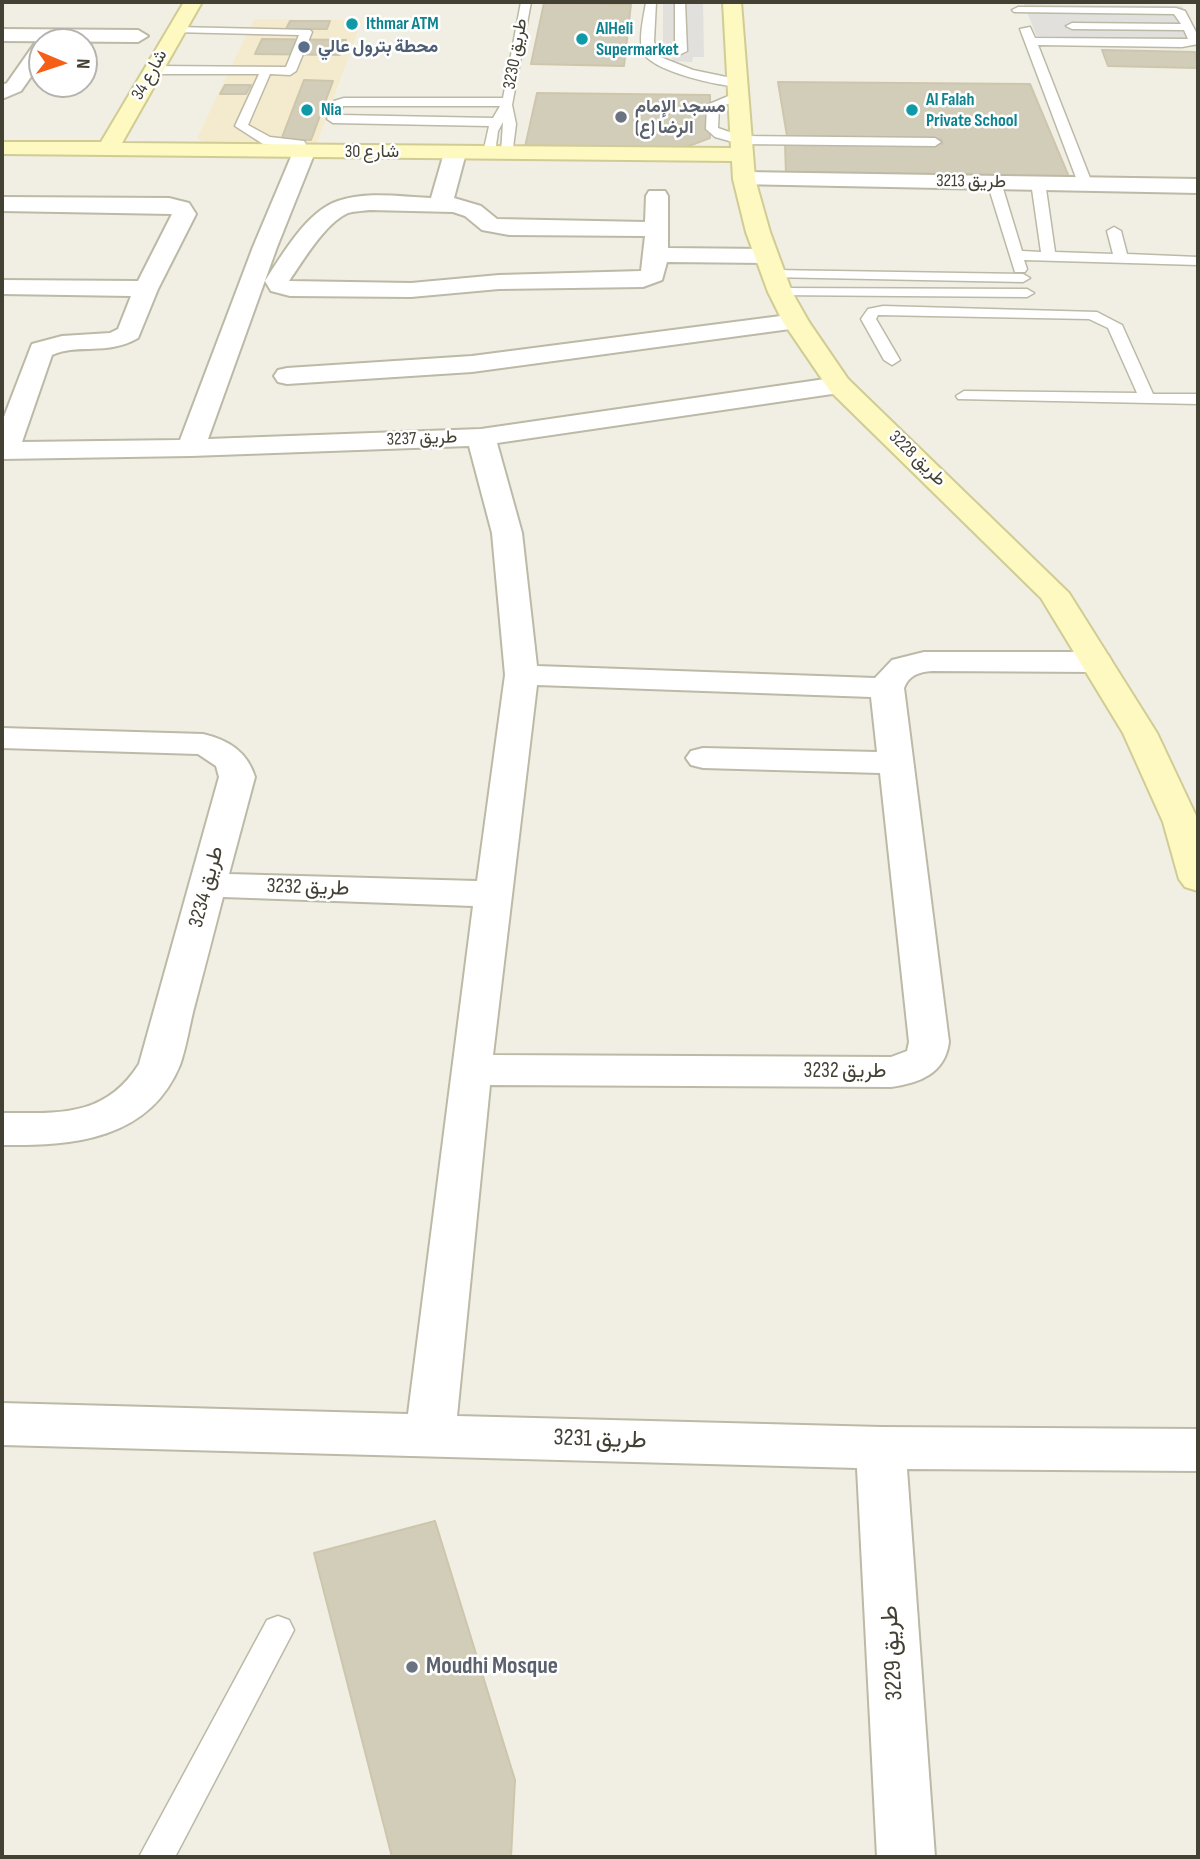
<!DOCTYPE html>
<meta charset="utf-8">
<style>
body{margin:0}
#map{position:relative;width:1200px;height:1859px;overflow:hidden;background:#f1efe3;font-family:"Sofia Sans Condensed",sans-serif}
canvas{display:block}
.frame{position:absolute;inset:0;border:4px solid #434034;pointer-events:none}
.north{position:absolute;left:28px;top:28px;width:70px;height:70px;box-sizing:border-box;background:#fff;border:2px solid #b4b3ae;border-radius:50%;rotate:92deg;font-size:19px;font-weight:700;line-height:28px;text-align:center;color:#434034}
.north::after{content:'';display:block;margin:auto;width:24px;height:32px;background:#f55f17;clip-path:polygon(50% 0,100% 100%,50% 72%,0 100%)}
</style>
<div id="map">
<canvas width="1200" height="1859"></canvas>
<div class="frame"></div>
<div class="north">N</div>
</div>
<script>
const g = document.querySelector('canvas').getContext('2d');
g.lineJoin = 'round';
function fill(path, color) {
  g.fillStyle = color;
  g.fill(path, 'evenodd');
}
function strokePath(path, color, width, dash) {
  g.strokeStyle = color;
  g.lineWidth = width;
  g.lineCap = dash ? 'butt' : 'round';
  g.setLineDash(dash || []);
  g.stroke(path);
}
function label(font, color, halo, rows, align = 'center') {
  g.font = font + ' "Sofia Sans Condensed",Vazirmatn,sans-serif';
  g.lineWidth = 5;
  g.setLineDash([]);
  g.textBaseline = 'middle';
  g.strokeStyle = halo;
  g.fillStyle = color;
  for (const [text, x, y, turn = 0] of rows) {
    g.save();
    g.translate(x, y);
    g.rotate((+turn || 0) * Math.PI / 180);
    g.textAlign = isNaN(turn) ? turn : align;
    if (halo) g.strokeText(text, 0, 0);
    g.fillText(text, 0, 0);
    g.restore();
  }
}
const commercial = new Path2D(`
 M 254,19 L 362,20 L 316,146 L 210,145 L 197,138 Z`);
const parking = new Path2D(`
 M 663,2 L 703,2 L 704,57 L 693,57 L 692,62 L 672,61 L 673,56 L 663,55 Z
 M 1024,4 L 1182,6 L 1198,35 L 1198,47 L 1040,45 Z`);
const building = new Path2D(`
 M 544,3 L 631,4 L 624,66 L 531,64 Z
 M 290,21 L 330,21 L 327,29 L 286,29 Z
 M 262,39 L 346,40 L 340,55 L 255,54 Z
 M 1102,50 L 1195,52 L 1198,68 L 1108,66 Z
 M 304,80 L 333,81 L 311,140 L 281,140 Z
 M 778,82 L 1030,84 L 1069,177 L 786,175 L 785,143 L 943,144 L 941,139 L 787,136 Z
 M 225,85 L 251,85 L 246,94 L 220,94 Z
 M 537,93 L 710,95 L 710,138 L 678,150 L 525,147 Z
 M 435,1521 L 515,1780 L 511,1857 L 392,1857 L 314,1553 Z`);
const lane = new Path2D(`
 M 521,2 L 531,2 L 512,105 L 516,124 L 512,156 L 507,157 L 501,153 L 503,122 L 498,131 L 495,153 L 489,157 L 483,153 L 489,126 L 333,123 L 327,119 L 334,101 L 344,98 L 503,98 ZM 343,106 L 500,106 L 493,118 L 340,115 Z
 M 646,2 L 656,2 L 654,41 L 658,56 L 693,70 L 741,80 L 741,86 C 723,88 651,71 643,52 C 638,39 644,16 646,2 Z
 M 675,2 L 685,2 L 687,51 L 681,54 L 675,51 Z
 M 1018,7 L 1176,8 L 1185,11 L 1198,36 L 1198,44 L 1182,47 L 1038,45 L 1092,183 L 1090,186 L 1085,187 L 1078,183 L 1020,29 L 1030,27 L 1035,38 L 1188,39 L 1184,30 L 1072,29 L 1066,26 L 1072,23 L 1181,24 L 1174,14 L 1014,12 L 1012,10 Z
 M 176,27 L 310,30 L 312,32 L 296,71 L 290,75 L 270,74 L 248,125 L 270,137 L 304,141 L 306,144 L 303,155 L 293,155 L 293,147 L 263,144 L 235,126 L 259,74 L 153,74 L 147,70 L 153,66 L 286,67 L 299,35 L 172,32 L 172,28 Z
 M 738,92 L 744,96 L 742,99 L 719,107 L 718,128 L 741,136 L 935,138 L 941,142 L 935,146 L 740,144 L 715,137 L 706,129 L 707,105 Z
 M 994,178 L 1001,182 L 1022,251 L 1041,252 L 1031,182 L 1038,178 L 1045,182 L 1055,252 L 1113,254 L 1107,231 L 1114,227 L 1121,231 L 1127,254 L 1198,257 L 1198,265 L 1024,260 L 1027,269 L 1025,272 L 1015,272 L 987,182 Z
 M 773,270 L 1023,274 L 1030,278 L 1023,282 L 768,277 L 766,274 Z
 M 780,288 L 1027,289 L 1034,293 L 1027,297 L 775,295 L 773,292 L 775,289 Z
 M 883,306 L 1097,312 L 1122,325 L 1153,394 L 1198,394 L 1198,404 L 958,399 L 956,396 L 964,391 L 1137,393 L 1108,328 L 1089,319 L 878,315 L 876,319 L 900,360 L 892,365 L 884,360 L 861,319 L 868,309 Z
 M 278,1616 L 289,1620 L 294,1630 L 175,1857 L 139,1857 L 267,1620 Z`);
const street = new Path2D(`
 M 2,29 L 138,30 L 148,36 L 138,42 L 2,41 Z
 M 42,41 L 45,42 L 42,42 L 42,61 L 21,91 L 2,99 L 2,85 L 7,83 L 35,43 Z
 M 304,145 L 312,147 L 315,152 L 277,247 L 208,439 L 481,429 L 839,377 L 848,379 L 852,385 L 848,391 L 839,393 L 497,443 L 522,533 L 537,666 L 875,678 L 892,660 L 924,652 L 1096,652 L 1108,655 L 1112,662 L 1108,669 L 1096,672 L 932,671 C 919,672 909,675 904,688 L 949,1042 C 945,1074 919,1083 891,1087 L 490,1085 L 457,1416 L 881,1427 L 1198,1429 L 1198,1471 L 907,1469 L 935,1857 L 877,1857 L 857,1468 L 2,1445 L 2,1403 L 408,1414 L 473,906 L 223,897 C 213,936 203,974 193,1012 C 189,1029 186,1048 180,1065 C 149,1140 73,1146 2,1145 L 2,1113 C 58,1113 105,1118 139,1064 L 219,777 L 216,766 L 198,754 L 2,748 L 2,728 L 203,734 C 228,740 247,751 255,777 L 229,874 L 477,881 L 505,675 L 492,533 L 469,446 L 191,456 L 2,459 L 2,422 L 32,344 L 62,336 L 110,333 L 118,329 L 131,296 L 2,294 L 2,280 L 138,281 L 172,214 L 2,211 L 2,197 L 169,198 L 189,203 L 196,214 L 158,289 L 138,338 C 107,356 79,343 52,355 L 22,442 L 180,440 L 253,247 L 293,152 L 296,147 ZM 537,685 L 871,697 L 877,752 L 703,748 L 691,751 L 686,758 L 691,765 L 703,768 L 880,773 L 909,1042 L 907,1051 L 891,1057 L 493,1055 Z
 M 455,146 L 463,148 L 466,153 L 454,198 L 481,206 L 497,219 L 645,222 L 646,196 L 649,191 L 665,191 L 668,196 L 668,248 L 766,249 L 774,251 L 778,256 L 774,261 L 766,263 L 667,262 L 662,280 L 643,287 L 499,289 L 411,297 L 290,296 L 271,291 L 265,281 C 282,255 307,211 338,201 C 367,191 402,197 431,198 L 444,153 L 447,148 ZM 370,210 L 453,212 L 465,216 L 482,230 L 509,235 L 645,236 L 641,271 L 499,275 L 411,283 L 289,281 C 303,261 325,223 348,213 C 355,211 363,211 370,210 Z
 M 744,172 L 1198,179 L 1198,193 L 736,184 L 733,179 L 736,174 Z
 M 796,314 L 805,317 L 809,322 L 805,327 L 472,372 L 287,384 L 278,382 L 274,376 L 278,370 L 287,368 L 472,356 Z`);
const secondary = new Path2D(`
 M 184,2 L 202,2 L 122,143 L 731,148 L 723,2 L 741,2 L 755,179 L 770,232 L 792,292 L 809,322 L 848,379 L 1069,593 L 1157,733 L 1198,820 L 1198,891 L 1185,887 L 1179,879 L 1163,822 L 1123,733 L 1041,598 L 830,391 L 783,322 L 768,292 L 746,232 L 733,179 L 732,161 L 2,154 L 2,142 L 101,142 Z`);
const markers = [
 [352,24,7,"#0f9aa8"],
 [582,39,7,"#0f9aa8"],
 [304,47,7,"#5c6f8a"],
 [307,110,7,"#0f9aa8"],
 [912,110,7,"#0f9aa8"],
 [621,117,7,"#6b7280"],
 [412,1667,7,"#6b7280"]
];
const farCulturenames = [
 ["Ithmar ATM",366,24],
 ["AlHeli",596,29],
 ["Supermarket",596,50],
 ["Al Falah",926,100],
 ["Private School",926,121],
 ["Nia",321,110]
];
const farServicenames = [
 ["محطة بترول عالي",318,47]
];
const farStreetnames = [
 ["طريق 3230",516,54,-80],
 ["شارع 34",150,75,-61],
 ["شارع 30",372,152],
 ["طريق 3213",971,182,1],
 ["طريق 3237",422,439,-2],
 ["طريق 3228",917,459,44]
];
const farWorshipnames = [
 ["مسجد الإمام",635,107],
 ["الرضا (ع)",635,128]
];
const streetNames = [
 ["طريق 3234",207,887,-75],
 ["طريق 3232",308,888,2],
 ["طريق 3232",845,1072]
];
const nearStreetnames = [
 ["طريق 3231",600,1440,2],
 ["طريق 3229",893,1653,-93]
];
const nearWorshipnames = [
 ["Moudhi Mosque",426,1667]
];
fill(commercial, '#f4eace');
fill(parking, '#e2e0dc');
fill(building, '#d2cdb9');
strokePath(building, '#cdc6ac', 2);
strokePath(lane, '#bcb9a6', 3);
strokePath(street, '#bcb9a6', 4);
strokePath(secondary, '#d1cb94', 4);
fill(lane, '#fff');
fill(street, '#fff');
fill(secondary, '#fdf9c1');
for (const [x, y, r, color] of markers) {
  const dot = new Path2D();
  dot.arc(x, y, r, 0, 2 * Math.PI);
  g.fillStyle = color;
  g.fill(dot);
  strokePath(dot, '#fff', 2.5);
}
label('bold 18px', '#0d838f', '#fff', farCulturenames, 'left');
label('bold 18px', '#4e5e75', '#fff', farServicenames, 'left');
label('18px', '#434034', '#fff', farStreetnames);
label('bold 18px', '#5b616d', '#fff', farWorshipnames, 'left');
label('21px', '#434034', '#fff', streetNames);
label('24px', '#434034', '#fff', nearStreetnames);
label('bold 24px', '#5b616d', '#fff', nearWorshipnames, 'left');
</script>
